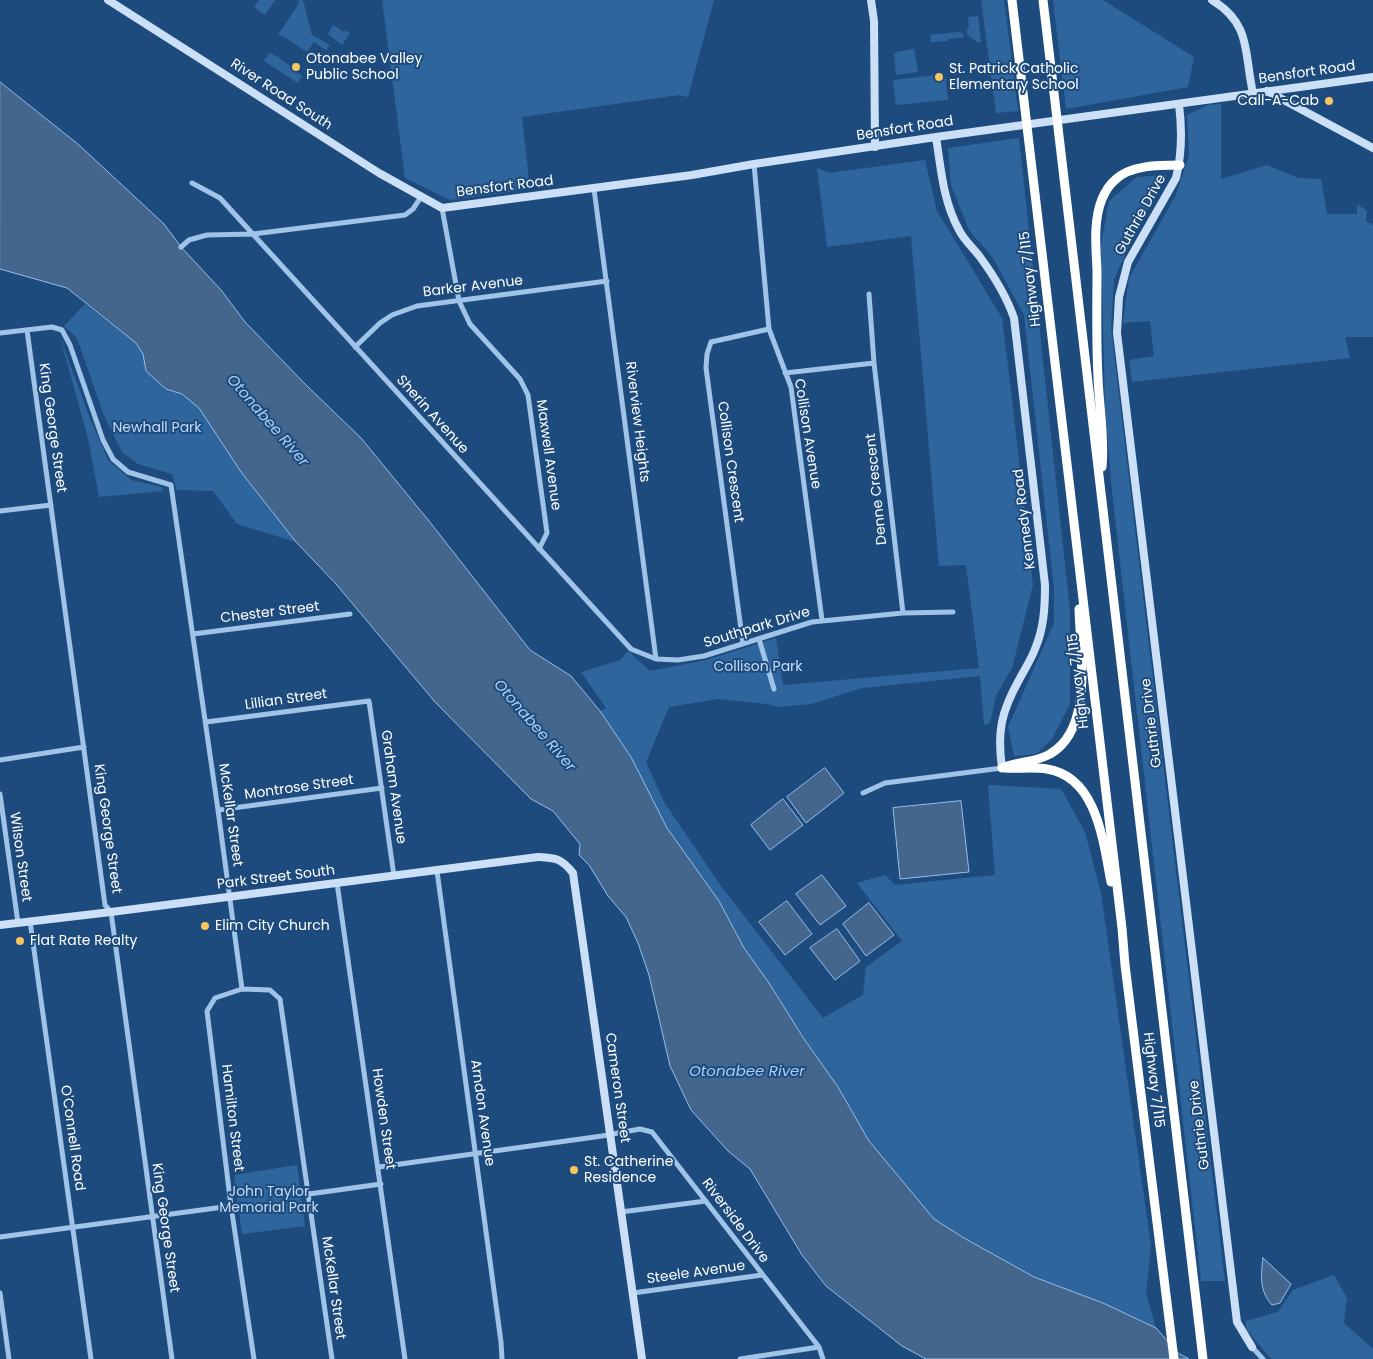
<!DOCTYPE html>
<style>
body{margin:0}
canvas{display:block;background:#1d4b7e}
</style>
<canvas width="1373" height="1359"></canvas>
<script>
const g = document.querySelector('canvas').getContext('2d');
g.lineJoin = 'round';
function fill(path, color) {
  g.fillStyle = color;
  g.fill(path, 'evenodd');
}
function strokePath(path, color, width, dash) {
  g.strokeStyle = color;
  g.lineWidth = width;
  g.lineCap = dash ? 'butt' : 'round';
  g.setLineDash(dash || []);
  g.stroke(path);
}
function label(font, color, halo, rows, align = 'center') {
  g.font = font + ' Poppins,sans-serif';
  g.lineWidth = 4;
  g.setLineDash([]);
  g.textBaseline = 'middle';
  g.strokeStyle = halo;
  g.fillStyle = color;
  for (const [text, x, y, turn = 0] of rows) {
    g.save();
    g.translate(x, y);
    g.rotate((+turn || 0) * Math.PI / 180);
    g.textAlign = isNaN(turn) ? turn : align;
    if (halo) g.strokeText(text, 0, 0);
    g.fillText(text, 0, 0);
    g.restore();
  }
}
const green = new Path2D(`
 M 259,0 L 275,0 L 265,15 L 254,7 Z
 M 297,0 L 303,0 L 312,35 L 330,45 L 326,50 L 314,42 L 307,52 L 281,35 L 280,36 L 278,35 L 298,5 L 299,1 Z
 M 382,0 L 714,0 L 688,97 L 679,95 L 522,117 L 530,189 L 450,200 L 405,178 Z
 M 981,0 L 1004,0 L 1018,111 L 996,113 Z
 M 1053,0 L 1103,0 L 1194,57 L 1188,87 L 1066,109 Z
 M 978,16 L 981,42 L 977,42 L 967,34 L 967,30 L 969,27 L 968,17 Z
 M 333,25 L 344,32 L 345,30 L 350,33 L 342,45 L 328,34 Z
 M 958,32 L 962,33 L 965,37 L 949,39 L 948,41 L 931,42 L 930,35 Z
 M 914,49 L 918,72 L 896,75 L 894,55 L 896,52 Z
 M 269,53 L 278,57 L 290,66 L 293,63 L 298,67 L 296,71 L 302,76 L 298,83 L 264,61 Z
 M 945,74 L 948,100 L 896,105 L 893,80 Z
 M 1221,104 L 1221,179 L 1267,165 L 1298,178 L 1321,179 L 1327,214 L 1357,214 L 1357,204 L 1367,211 L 1366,221 L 1373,225 L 1373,337 L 1345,337 L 1350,358 L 1132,382 L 1129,360 L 1154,356 L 1150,321 L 1123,323 L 1129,278 L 1176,195 L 1189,155 L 1187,115 L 1208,105 Z
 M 1019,138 L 1070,611 L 1070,704 L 1052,739 L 1036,754 L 1014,756 L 1008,727 L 1054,623 L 1054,589 L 1024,315 L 993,258 L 969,230 L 951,185 L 948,148 Z
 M 925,160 L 937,211 L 1002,318 L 1012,399 L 1033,585 L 1012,668 L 996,696 L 990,723 L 984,725 L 980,676 L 862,688 L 811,704 L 779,707 L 767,704 L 718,699 L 669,707 L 646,762 L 664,802 L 721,886 L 823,1018 L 863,995 L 866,967 L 902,941 L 857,883 L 885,875 L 895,885 L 995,875 L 988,785 L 1061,789 L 1085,832 L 1101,893 L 1151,1246 L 1146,1294 L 1156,1328 L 1103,1303 L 1034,1277 L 964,1238 L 934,1219 L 869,1141 L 838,1087 L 804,1039 L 769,983 L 744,948 L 719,901 L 667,828 L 631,757 L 600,711 L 606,708 L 581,672 L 620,660 L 628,651 L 650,671 L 706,660 L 776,638 L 783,685 L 979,668 L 966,565 L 939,566 L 911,236 L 827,247 L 817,168 L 829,173 Z
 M 1167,175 L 1139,224 L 1114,279 L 1111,328 L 1225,1281 L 1201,1281 L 1112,491 L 1105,409 L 1101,245 L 1109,201 L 1137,177 Z
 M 85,304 L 136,343 L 143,354 L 146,371 L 166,389 L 182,394 L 199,408 L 241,472 L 296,542 L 237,524 L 213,491 L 177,490 L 172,474 L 138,464 L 122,452 L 103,413 L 77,338 L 64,326 Z
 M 60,337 L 89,416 L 108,460 L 131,480 L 162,487 L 163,491 L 99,497 L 88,438 Z
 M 297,1165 L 305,1226 L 242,1234 L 234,1175 Z
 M 1334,1275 L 1347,1298 L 1344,1323 L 1373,1349 L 1373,1359 L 1271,1359 L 1246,1329 L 1246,1321 L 1278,1312 L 1293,1290 Z`);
const water = new Path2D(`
 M 0,82 L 79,145 L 164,224 L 181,247 L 221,290 L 245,322 L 306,385 L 361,438 L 429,521 L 530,650 L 571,676 L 600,711 L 631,757 L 667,828 L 719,901 L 744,948 L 769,983 L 804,1039 L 838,1087 L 869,1141 L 934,1219 L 964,1238 L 1034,1277 L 1103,1303 L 1156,1328 L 1178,1353 L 1189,1359 L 926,1359 L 902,1346 L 826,1286 L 802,1255 L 750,1169 L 728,1151 L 691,1110 L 670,1066 L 649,975 L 638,943 L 626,917 L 608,896 L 589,865 L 579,855 L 580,844 L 553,811 L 531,799 L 435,702 L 336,584 L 296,542 L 241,472 L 199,408 L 182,394 L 166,389 L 146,371 L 143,354 L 136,343 L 67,288 L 0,269 Z
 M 825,768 L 844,793 L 806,823 L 787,797 Z
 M 783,799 L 803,825 L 770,850 L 751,825 Z
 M 961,801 L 969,872 L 900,879 L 893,808 Z
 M 822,875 L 846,906 L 820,925 L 796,894 Z
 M 787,901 L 812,934 L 785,955 L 759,922 Z
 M 869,903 L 894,935 L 866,956 L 843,924 Z
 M 837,929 L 860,961 L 835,980 L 810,948 Z
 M 1263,1258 L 1291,1284 L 1280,1303 L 1272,1305 C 1259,1291 1261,1275 1263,1258 Z`);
const street = new Path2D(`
 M 754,164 L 769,329 L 791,387 L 822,620
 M 192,183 L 220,198 L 631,649 L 656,659 L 678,660 L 704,656 L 812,622 L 903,613 L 953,612
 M 594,189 L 656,659
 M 442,208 L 459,301 L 470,324 L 520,379 L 528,395 L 547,533 L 539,549
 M 181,247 L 189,240 L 207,235 L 253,234 L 405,215 L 413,209 L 421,197
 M 869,294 L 874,363 L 903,613
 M 27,330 L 105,905 L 111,912 L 172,1359
 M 0,333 L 52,327 L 62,330 L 70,345 L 103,440 L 113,459 L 128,472 L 171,485 L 218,810 L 242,989
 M 355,347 L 380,323 L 392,315 L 417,306 L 607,281
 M 785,373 L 874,363
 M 0,511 L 51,505
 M 193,634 L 350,614
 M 759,639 L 774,689
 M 743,644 L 706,368 L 707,354 L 711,342 L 769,329
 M 206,722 L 369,701 L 394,876
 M 0,760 L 84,747
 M 863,793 L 885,783 L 1002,768
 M 0,794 L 18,923
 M 218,810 L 382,788
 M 437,871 L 501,1342 L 502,1359
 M 337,883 L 405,1359
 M 30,921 L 91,1359
 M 379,1167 L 602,1136 L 640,1129 L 652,1132 L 819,1347 L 823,1359
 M 309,1194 L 381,1184
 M 621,1212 L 706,1201
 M 0,1237 L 231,1206
 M 0,1293 L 9,1359
 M 633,1293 L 762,1275
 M 1252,1347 L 1263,1359
 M 254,1359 L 231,1206 L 207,1011 L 215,998 L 242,989 L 270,990 L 280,999 L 332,1359
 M 740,1359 L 819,1347`);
const secondary = new Path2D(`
 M 108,0 L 379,173 L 442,208 L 692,175 L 754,164 L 936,137 L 1373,77
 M 871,0 L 874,21 L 875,147
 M 1212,0 C 1252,24 1244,54 1253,93
 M 1267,91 L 1373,148
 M 1179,104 C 1182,128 1182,154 1176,178 L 1128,262 L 1119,297 L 1117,333 L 1237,1322 L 1252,1347
 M 936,137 C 941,169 943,201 959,230 C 964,240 973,248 980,257 C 994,276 1006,295 1014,318 L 1045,585 C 1045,607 1044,628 1035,649 C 1031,660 1024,670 1019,680 C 1001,712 997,732 1002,768
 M 0,925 L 111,912 L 538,857 C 556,858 561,858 573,873 L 642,1359`);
const highway = new Path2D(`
 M 1012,0 L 1122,928 L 1125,965 L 1174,1359
 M 1043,0 L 1203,1359
 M 1102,467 C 1105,437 1099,407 1098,377 C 1096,341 1097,306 1097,270 C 1096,248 1093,221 1102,199 C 1105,192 1109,185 1115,180 C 1130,165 1159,165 1180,165
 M 1002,768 C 1017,761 1035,763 1050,754 C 1094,729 1080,652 1079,609
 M 1005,768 C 1018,769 1034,767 1047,769 C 1097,777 1103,841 1111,882`);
const markers = [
 [296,67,5,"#f8c65e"],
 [939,77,5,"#f8c65e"],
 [1329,101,5,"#f8c65e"],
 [205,926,5,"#f8c65e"],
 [20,941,5,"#f8c65e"],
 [574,1170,5,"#f8c65e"]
];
const poiNames = [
 ["Otonabee Valley",306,59],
 ["Public School",306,75],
 ["St. Patrick Catholic",949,69],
 ["Elementary School",949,85],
 ["Call-A-Cab",1319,101,"right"],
 ["Elim City Church",215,926],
 ["Flat Rate Realty",30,941],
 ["St. Catherine",584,1162],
 ["Residence",584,1178]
];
const streetNames = [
 ["Bensfort Road",1307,73,-8],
 ["River Road South",281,95,33],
 ["Bensfort Road",905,129,-9],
 ["Bensfort Road",505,187,-7],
 ["Guthrie Drive",1141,215,-61],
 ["Highway 7/115",1031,279,-97],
 ["Barker Avenue",473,287,-7],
 ["Sherin Avenue",432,415,48],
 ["Riverview Heights",637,422,83],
 ["King George Street",52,428,82],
 ["Collison Avenue",807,434,81],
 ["Maxwell Avenue",548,455,82],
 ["Collison Crescent",730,462,82],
 ["Denne Crescent",877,489,-96],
 ["Kennedy Road",1025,519,-97],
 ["Chester Street",270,613,-7],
 ["Southpark Drive",757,628,-17],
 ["Highway 7/115",1079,681,-97],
 ["Lillian Street",286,700,-8],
 ["Guthrie Drive",1152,723,-97],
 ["Graham Avenue",393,787,82],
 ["Montrose Street",299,788,-8],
 ["McKellar Street",230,815,82],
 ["King George Street",107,829,82],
 ["Wilson Street",20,857,82],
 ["Park Street South",276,878,-7],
 ["Highway 7/115",1153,1080,83],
 ["Cameron Street",617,1088,82],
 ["Arndon Avenue",482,1113,82],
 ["Hamilton Street",232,1118,83],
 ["Howden Street",383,1119,82],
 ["Guthrie Drive",1200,1125,-97],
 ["O'Connell Road",72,1138,82],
 ["Riverside Drive",735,1221,53],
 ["King George Street",165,1228,82],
 ["Steele Avenue",696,1273,-8],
 ["McKellar Street",333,1288,82]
];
const parkNames = [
 ["Newhall Park",157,428],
 ["Collison Park",758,667],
 ["John Taylor",269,1192],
 ["Memorial Park",269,1208]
];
const waterNames = [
 ["Otonabee River",267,421,49],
 ["Otonabee River",534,726,49],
 ["Otonabee River",747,1072]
];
fill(green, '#2f659d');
fill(water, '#44668c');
strokePath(water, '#93bfea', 1);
strokePath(street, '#a0c3e8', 5);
strokePath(secondary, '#cbdff6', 8);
strokePath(highway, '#fff', 9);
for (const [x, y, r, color] of markers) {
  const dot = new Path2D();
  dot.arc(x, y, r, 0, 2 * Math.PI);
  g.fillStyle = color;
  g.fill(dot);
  strokePath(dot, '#1d4b7e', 2);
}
label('14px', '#fff', '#1d4b7e', poiNames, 'left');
label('14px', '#fff', '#1d4b7e', streetNames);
label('14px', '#c4ddf6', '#1d4b7e', parkNames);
label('italic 15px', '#abcdf0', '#1d4b7e', waterNames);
</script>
